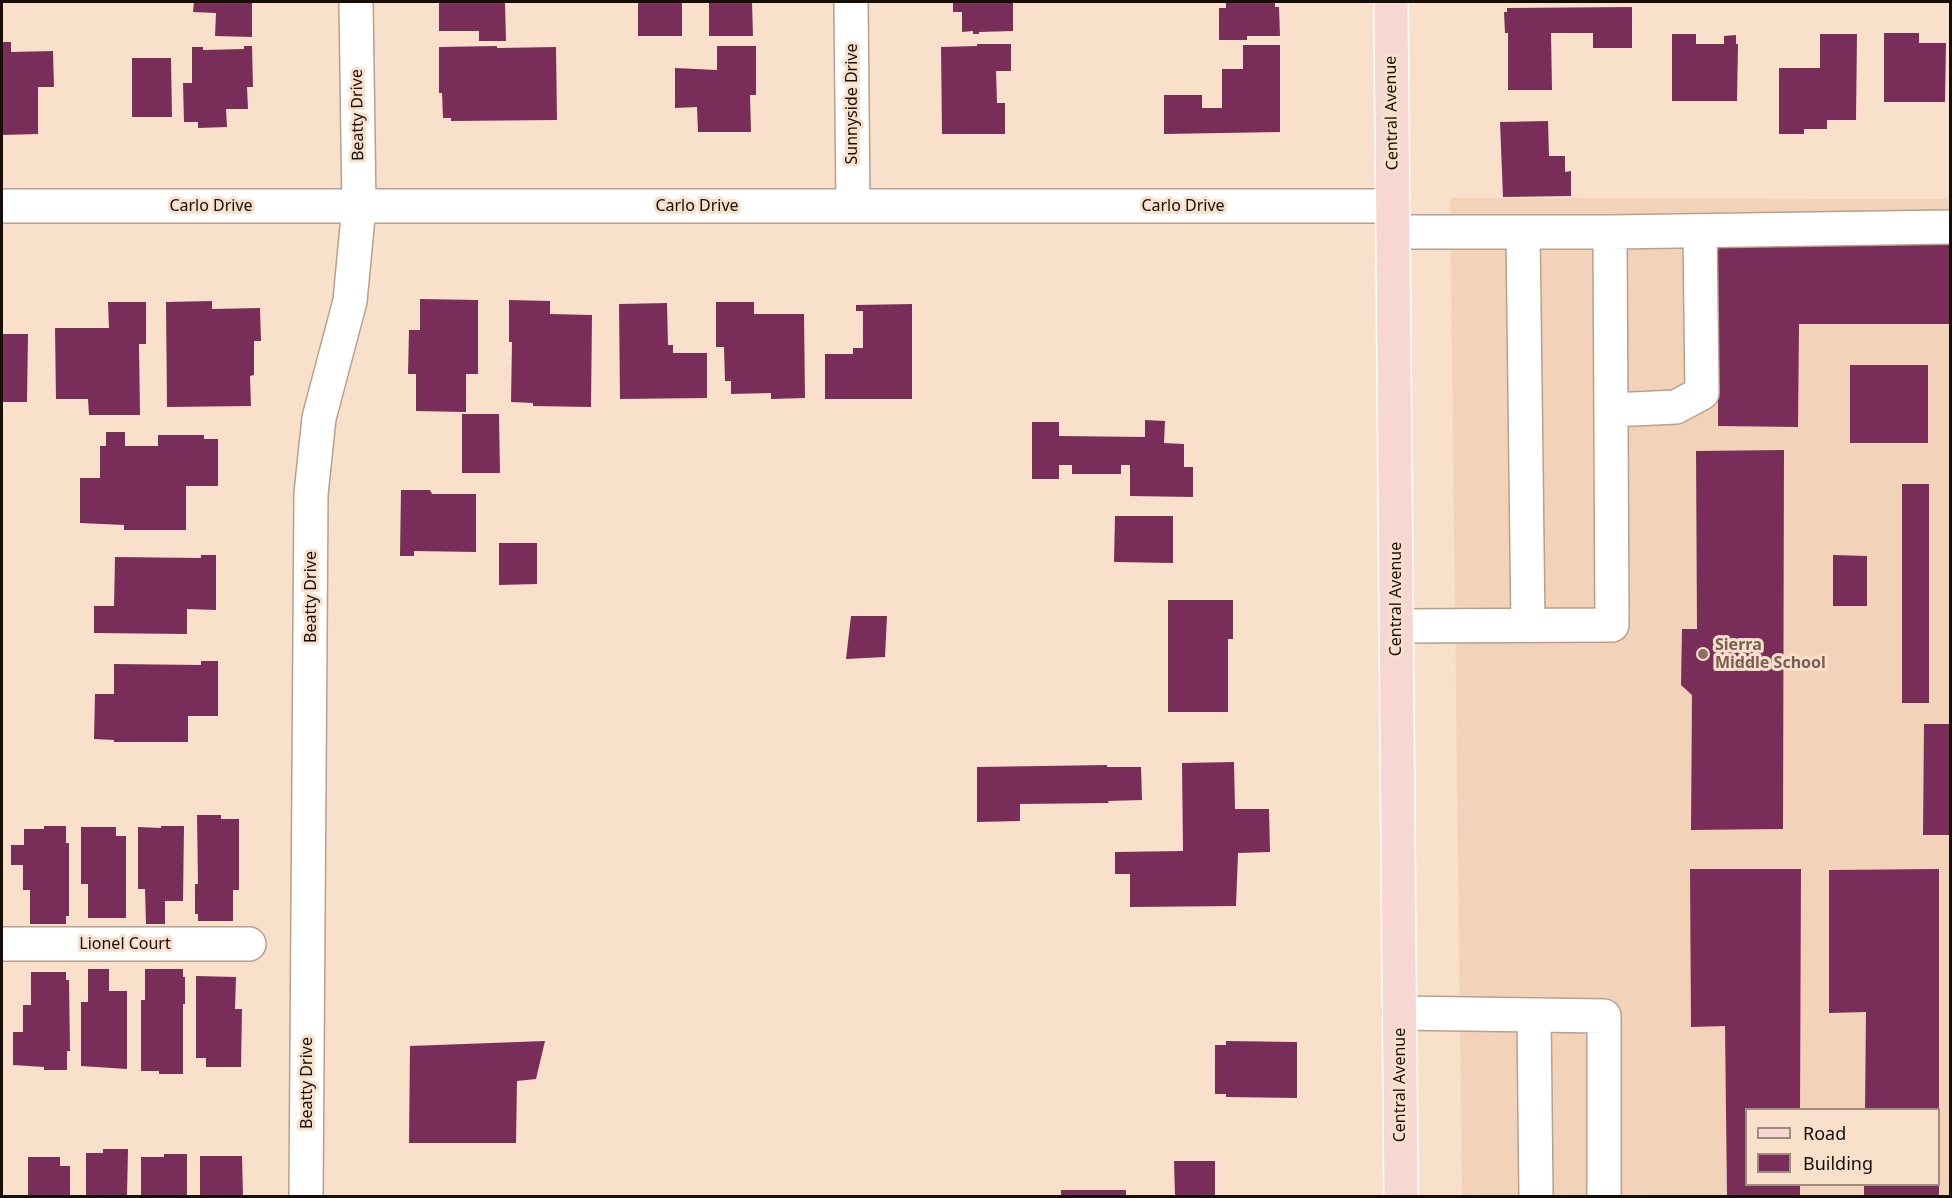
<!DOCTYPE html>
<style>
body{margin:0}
#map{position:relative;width:1952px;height:1198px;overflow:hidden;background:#f9e0cb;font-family:"Noto Sans",sans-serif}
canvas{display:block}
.frame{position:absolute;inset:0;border:3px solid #160e07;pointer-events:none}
.legend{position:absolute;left:1745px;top:1108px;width:195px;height:78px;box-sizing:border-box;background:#f9e0cb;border:2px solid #9e8c7d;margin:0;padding:8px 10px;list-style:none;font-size:18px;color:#160e07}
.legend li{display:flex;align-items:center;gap:12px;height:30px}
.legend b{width:30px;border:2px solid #9e8c7d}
</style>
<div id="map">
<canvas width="1952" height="1198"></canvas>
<div class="frame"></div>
<ul class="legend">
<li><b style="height:8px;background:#f7d7d1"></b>Road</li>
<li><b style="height:16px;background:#792e59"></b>Building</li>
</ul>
</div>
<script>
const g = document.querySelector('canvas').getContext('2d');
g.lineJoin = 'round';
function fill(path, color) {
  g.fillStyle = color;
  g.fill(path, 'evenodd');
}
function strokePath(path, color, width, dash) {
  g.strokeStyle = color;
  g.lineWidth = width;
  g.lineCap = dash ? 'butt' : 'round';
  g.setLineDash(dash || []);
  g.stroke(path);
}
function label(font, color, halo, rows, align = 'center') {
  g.font = font + ' "Noto Sans",sans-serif';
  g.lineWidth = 6;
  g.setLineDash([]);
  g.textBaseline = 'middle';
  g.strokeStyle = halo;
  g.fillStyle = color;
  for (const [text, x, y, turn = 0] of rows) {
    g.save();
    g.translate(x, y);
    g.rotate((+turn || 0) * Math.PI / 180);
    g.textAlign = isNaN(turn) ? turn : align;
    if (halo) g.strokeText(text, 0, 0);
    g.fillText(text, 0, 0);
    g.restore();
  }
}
const built = new Path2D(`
 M 1450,198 L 1950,199 L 1950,1196 L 1462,1196 ZM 1746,1110 L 1938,1110 L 1938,1184 L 1746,1184 Z`);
const building = new Path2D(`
 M 194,2 L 252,2 L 252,37 L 215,36 L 216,13 L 193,12 Z
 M 439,2 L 505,2 L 506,41 L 479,41 L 479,31 L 439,31 Z
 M 638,2 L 682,2 L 682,36 L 638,36 Z
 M 709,2 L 752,2 L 753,36 L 709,36 Z
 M 953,2 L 1013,2 L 1013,31 L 979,32 L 979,34 L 973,34 L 973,31 L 962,32 L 962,12 L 953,12 Z
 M 1226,2 L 1275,2 L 1275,7 L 1279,7 L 1280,36 L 1247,36 L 1247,40 L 1219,40 L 1219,8 L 1226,8 Z
 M 1632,7 L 1632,48 L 1593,48 L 1593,33 L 1551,33 L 1552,90 L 1508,90 L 1508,33 L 1505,33 L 1504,12 L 1507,12 L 1507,8 Z
 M 1884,33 L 1919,33 L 1919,43 L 1946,43 L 1945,102 L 1884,102 Z
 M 1672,34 L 1696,34 L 1696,44 L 1724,44 L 1724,36 L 1736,35 L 1736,44 L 1738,44 L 1737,101 L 1672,101 Z
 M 1820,34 L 1857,34 L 1856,120 L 1827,120 L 1827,129 L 1804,129 L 1804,134 L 1779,134 L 1779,68 L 1820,68 Z
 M 2,42 L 11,42 L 11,52 L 53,51 L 54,87 L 38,87 L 38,134 L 2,135 Z
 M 977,44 L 1011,44 L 1011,71 L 996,71 L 997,103 L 1005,103 L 1005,134 L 942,134 L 941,47 L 977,46 Z
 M 1243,45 L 1280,45 L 1280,132 L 1164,134 L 1164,95 L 1202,95 L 1202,108 L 1222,108 L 1222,69 L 1243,69 Z
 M 244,46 L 252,46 L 253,87 L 247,87 L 248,109 L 226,109 L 227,127 L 198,128 L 198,122 L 184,122 L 183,83 L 192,83 L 192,47 L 203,47 L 203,50 L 244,49 Z
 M 497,46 L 497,48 L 556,47 L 557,120 L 451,121 L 451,118 L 443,118 L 442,93 L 439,93 L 439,47 Z
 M 717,46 L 756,46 L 756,95 L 750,95 L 751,132 L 698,132 L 697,107 L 675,108 L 675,68 L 717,70 Z
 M 132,58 L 171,58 L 172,117 L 132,117 Z
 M 1548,121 L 1549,156 L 1565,156 L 1565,172 L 1571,171 L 1571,196 L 1503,197 L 1500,122 Z
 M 1950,242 L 1950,324 L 1799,324 L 1798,427 L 1718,426 L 1718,244 Z
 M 420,299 L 478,300 L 478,374 L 466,374 L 466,412 L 416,411 L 416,374 L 408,374 L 409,330 L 420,330 Z
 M 509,300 L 550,301 L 550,314 L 592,315 L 591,407 L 533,406 L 533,403 L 511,402 L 512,342 L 509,342 Z
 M 212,301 L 212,309 L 260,308 L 261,341 L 254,341 L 254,375 L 250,376 L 251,406 L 167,407 L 166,302 Z
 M 108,302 L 146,302 L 146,344 L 139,344 L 140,415 L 89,415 L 88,399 L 56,399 L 55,328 L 109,328 Z
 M 716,302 L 754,302 L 754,314 L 804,314 L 805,398 L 771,399 L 771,393 L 731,394 L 731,381 L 725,381 L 724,347 L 716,347 Z
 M 667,303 L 668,345 L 673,345 L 673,353 L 707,353 L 707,398 L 620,399 L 619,304 Z
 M 912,304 L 912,399 L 825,399 L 825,354 L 853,354 L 853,348 L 863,348 L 863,311 L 856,311 L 856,305 Z
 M 2,334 L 28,334 L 27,402 L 2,402 Z
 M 1850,365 L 1928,365 L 1928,443 L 1850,443 Z
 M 462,414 L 499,414 L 500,473 L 462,473 Z
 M 1145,420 L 1165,421 L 1164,443 L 1184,444 L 1184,467 L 1193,467 L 1193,497 L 1130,496 L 1130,465 L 1121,465 L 1121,474 L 1072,474 L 1072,465 L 1059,465 L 1059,479 L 1032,479 L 1032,422 L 1059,422 L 1059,436 L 1145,437 Z
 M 106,432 L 125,432 L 125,446 L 158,446 L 158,435 L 204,435 L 204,439 L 218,439 L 218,486 L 186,486 L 186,530 L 124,530 L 124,525 L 80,523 L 80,478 L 100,478 L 100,446 L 106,446 Z
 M 1784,450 L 1783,829 L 1691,830 L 1692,695 L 1681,685 L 1682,629 L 1697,629 L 1696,451 Z
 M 1902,484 L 1929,484 L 1929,703 L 1902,703 Z
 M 401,490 L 430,490 L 432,494 L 476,494 L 476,552 L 414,551 L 414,556 L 400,556 Z
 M 1115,516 L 1173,516 L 1173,563 L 1114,562 Z
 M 499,543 L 537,543 L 537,584 L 499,585 Z
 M 201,555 L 216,555 L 216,610 L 187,609 L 187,634 L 94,633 L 94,606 L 114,606 L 115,557 L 201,558 Z
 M 1833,555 L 1867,556 L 1867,606 L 1833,606 Z
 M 1168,600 L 1233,600 L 1233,639 L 1228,639 L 1228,712 L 1168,712 Z
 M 851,616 L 887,616 L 885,657 L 846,659 Z
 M 201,661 L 218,661 L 218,716 L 188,716 L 188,742 L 114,742 L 114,740 L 94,739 L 95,694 L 114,694 L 114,664 L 201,665 Z
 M 1924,724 L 1950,724 L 1950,835 L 1923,835 Z
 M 1234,762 L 1235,809 L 1269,809 L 1270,852 L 1238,853 L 1236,906 L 1130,907 L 1130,874 L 1115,874 L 1115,852 L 1183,851 L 1182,763 Z
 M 1107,765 L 1107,767 L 1141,767 L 1142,800 L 1108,801 L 1109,803 L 1020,804 L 1020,821 L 977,822 L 977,767 Z
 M 197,815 L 221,815 L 221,819 L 239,819 L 239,890 L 233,890 L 233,921 L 198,921 L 198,914 L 195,914 L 195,884 L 198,884 Z
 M 44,826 L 66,826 L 66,843 L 69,843 L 69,916 L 66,916 L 66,924 L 30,924 L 30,890 L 23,890 L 23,865 L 11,865 L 11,845 L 24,845 L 24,829 L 44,829 Z
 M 161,826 L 184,826 L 183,901 L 165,901 L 165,924 L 146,924 L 145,889 L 138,889 L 138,827 L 161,828 Z
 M 81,827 L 116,827 L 116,836 L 126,836 L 126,918 L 88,918 L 88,884 L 81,884 Z
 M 1690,869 L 1801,869 L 1800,1110 L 1746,1110 L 1746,1184 L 1800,1184 L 1800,1196 L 1727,1196 L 1725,1026 L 1691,1027 Z
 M 1939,869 L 1939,1110 L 1865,1110 L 1866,1012 L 1829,1013 L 1829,870 Z
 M 88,969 L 109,969 L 109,991 L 127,991 L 127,1069 L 81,1066 L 81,1002 L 88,1002 Z
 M 145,969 L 183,969 L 183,977 L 185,977 L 185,1004 L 183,1004 L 183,1074 L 159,1074 L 159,1071 L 141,1071 L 141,1000 L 145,1000 Z
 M 31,972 L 66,972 L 66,980 L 69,980 L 70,1051 L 67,1051 L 67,1070 L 44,1070 L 44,1067 L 13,1065 L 13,1032 L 23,1032 L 23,1005 L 31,1005 Z
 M 196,976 L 236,977 L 235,1009 L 242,1009 L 241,1067 L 206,1067 L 206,1058 L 196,1058 Z
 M 545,1041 L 536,1079 L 517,1081 L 516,1143 L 409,1143 L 410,1046 Z
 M 1226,1041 L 1297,1042 L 1297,1098 L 1226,1097 L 1226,1094 L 1215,1094 L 1215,1045 L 1226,1045 Z
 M 103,1149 L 128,1149 L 127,1196 L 86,1196 L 86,1153 L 103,1153 Z
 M 164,1154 L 187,1154 L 187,1196 L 141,1196 L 141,1157 L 164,1157 Z
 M 200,1156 L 242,1156 L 243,1196 L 200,1196 Z
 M 28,1157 L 60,1157 L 60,1166 L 70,1166 L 70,1196 L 28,1196 Z
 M 1174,1161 L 1215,1161 L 1215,1196 L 1175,1196 Z
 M 1864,1184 L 1939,1184 L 1939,1196 L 1864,1196 Z
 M 1061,1190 L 1126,1190 L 1126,1196 L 1061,1196 Z`);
const minor = new Path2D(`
 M 851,2 L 853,206
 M 2,206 L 1393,206
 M 1393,232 L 1610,232 L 1612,625 L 1396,626
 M 1523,232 L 1528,625
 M 1610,232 L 1950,227
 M 1611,410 L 1676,407 L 1702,393 L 1700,232
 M 2,944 L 249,944
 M 1399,1013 L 1604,1016 L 1604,1196
 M 1534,1015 L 1536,1196
 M 306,1196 L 311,494 L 319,418 L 350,301 L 359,206 L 356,2`);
const major = new Path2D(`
 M 1391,2 L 1401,1196`);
const markers = [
 [1703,654,6,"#8d6e63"]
];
const streetNames = [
 ["Sunnyside Drive",852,104,-90],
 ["Central Avenue",1392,113,-91],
 ["Beatty Drive",358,115,-91],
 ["Carlo Drive",211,206],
 ["Carlo Drive",697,206],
 ["Carlo Drive",1183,206],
 ["Beatty Drive",311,597,-90],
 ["Central Avenue",1396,599,-90],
 ["Lionel Court",125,944],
 ["Beatty Drive",307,1083,-90],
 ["Central Avenue",1400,1085,-90]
];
const educationNames = [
 ["Sierra",1715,645],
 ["Middle School",1715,663]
];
fill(built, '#f2d3b9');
fill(building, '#792e59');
strokePath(minor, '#b8a08c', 36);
strokePath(major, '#fff', 36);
strokePath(minor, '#fff', 33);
strokePath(major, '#f7d7d1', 33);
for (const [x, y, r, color] of markers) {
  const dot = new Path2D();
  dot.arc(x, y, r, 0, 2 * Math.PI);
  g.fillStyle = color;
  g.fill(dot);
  strokePath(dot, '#f9e0cb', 2);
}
label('16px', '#160e07', '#f9e0cb', streetNames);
label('bold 16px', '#785e54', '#f9e0cb', educationNames, 'left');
</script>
